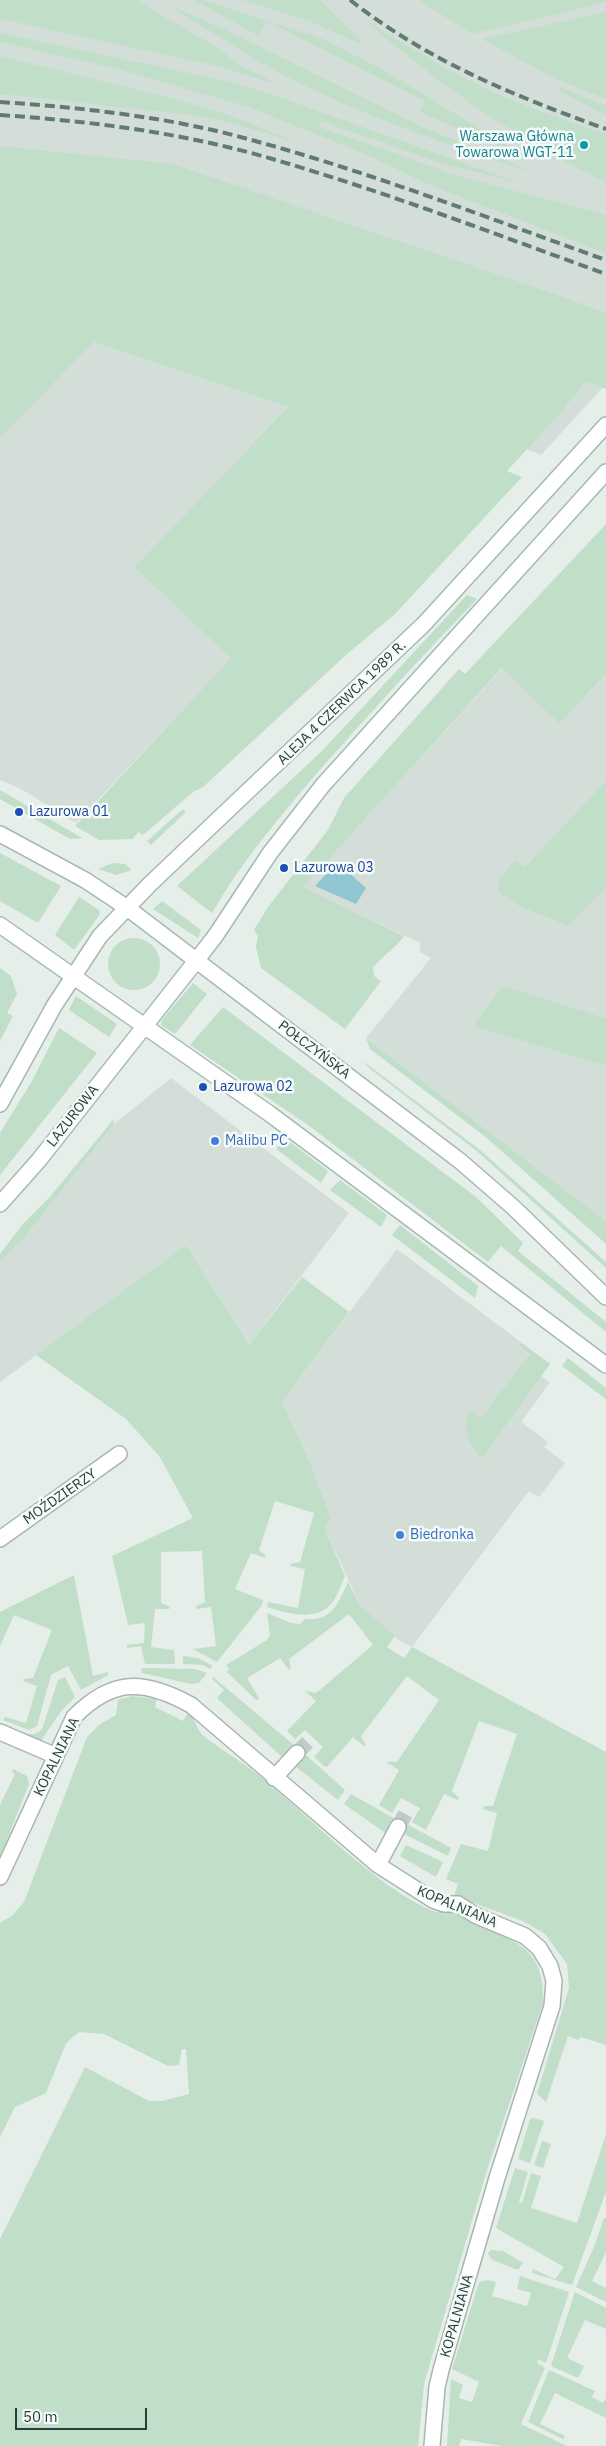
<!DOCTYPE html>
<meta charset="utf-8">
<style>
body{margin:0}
#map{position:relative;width:606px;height:2446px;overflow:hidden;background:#e6eeea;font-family:"IBM Plex Sans",sans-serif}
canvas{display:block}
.scale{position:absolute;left:15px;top:2408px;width:132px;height:22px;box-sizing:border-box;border:2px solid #254039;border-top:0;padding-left:6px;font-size:15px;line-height:18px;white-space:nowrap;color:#254039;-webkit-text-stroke:4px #f6faf8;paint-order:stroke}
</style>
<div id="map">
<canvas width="606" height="2446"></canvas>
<div class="scale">50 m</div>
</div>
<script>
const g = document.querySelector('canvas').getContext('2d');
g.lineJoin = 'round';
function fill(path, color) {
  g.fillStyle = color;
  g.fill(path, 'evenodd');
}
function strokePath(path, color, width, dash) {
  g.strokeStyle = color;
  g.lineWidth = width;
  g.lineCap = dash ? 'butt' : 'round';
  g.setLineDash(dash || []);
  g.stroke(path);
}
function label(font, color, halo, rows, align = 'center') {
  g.font = font + ' "IBM Plex Sans",sans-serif';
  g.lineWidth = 5;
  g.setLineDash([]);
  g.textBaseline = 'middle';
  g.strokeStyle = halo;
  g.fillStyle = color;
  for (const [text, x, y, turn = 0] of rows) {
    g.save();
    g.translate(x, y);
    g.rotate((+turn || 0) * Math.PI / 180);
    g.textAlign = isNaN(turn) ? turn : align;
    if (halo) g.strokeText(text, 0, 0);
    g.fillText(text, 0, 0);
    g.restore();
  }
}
const built = new Path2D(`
 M 0,0 L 606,0 L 606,384 L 541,455 L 0,239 Z
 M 94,342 L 288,407 L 134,567 L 232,658 L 76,823 L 21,789 L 0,780 L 0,439 Z
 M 503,668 L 559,724 L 606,674 L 606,1018 L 531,995 L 474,1026 L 606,1066 L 606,1221 L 366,1038 L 431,958 L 420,952 L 420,943 L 302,887 Z
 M 171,1078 L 349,1213 L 249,1345 L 186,1245 L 0,1382 L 0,1261 L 21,1242 L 114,1124 Z
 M 397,1249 L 550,1364 L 541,1376 L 550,1382 L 521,1422 L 548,1442 L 544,1447 L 565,1463 L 539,1497 L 529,1491 L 412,1647 L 401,1642 L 360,1605 L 325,1529 L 331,1519 L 310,1462 L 282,1402 Z`);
const green = new Path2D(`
 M 0,0 L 136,0 L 211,44 L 245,68 L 280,85 L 213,65 L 0,19 Z
 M 194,0 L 204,0 L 323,39 L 387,72 L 527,158 L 420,112 L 425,101 L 286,31 L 266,21 L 259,36 Z
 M 242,0 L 320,0 L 362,41 L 360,44 L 310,21 Z
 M 419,0 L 606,0 L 606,2 L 472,34 Z
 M 168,5 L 222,28 L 420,126 L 524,168 L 523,170 C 454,146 383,123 316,91 C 264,67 217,35 168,5 Z
 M 606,12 L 606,99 L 556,79 L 482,39 Z
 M 364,19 C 414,51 464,81 519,103 C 548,115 577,124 606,134 L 606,182 C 517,140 438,84 364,19 Z
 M 0,33 L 231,82 L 276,96 L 519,183 L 441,163 L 321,121 L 319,127 L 458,176 L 606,215 L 606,253 L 425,183 L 363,153 L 249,107 L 118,69 L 0,42 Z
 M 0,56 L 178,100 L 226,114 L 299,143 L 224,121 L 192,115 L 0,94 Z
 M 559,87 L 606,106 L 606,115 L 560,91 Z
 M 0,146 L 172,164 L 540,289 L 606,313 L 606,389 L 585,381 L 563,410 L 507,471 L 522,477 L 395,614 L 347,654 L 203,787 L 193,792 L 143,835 L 138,832 L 133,839 L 99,840 L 75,826 L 231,658 L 134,567 L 288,407 L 94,342 L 0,439 Z
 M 606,524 L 606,674 L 559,724 L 502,668 L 303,887 L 404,936 C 395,949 383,955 373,968 L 374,976 L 381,981 L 345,1029 L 261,968 L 256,947 L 258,936 L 254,930 L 268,907 L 328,830 L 344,798 L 459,669 L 465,674 Z
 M 467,595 L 477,599 C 422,656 369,714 317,773 C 279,818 241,862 212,913 L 177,886 L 322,751 Z
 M 606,781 L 606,887 L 569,926 L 519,906 L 499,892 L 498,880 L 515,861 L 525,867 Z
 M 0,790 L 82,838 L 70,839 L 0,799 Z
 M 183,809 L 186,812 L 151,845 L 147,841 Z
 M 0,853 L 61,886 L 38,923 L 0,901 Z
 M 113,863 L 125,864 L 132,870 L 116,875 L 98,869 Z
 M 79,897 L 99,910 L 100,914 L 74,950 L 55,935 Z
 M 162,901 L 201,930 L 198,938 L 153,909 Z
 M108 964a26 26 0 1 1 52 0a26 26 0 1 1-52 0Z
 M 0,968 L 11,976 L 17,994 L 7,1013 L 13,1016 L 0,1041 Z
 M 193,983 L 207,994 L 175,1034 L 161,1025 L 162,1020 Z
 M 503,986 L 606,1018 L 606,1066 L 473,1026 Z
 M 76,996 L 117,1024 L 109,1037 L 69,1010 Z
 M 223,1007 L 476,1197 L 523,1243 L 518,1251 L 606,1322 L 606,1332 L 501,1246 L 488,1262 L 308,1125 L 190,1045 Z
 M 59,1028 L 97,1053 L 0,1175 L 0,1133 L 32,1081 Z
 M 366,1038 L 606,1221 L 606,1244 L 487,1138 L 370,1049 Z
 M 363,1061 L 480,1150 L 606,1262 L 606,1268 L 478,1152 L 369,1068 Z
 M 113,1120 L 114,1124 L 21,1242 L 0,1261 L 0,1254 L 23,1224 L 49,1198 Z
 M 286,1139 L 328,1171 L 321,1183 L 276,1149 Z
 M 340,1180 L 387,1215 L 381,1227 L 330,1190 Z
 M 400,1225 L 478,1286 L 475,1298 L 392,1235 Z
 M 186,1245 L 249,1345 L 302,1277 L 349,1312 L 282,1402 L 310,1462 L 331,1519 L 325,1529 L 345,1576 C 341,1585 337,1597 331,1604 C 316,1622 285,1613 267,1607 L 268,1602 L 298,1608 L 305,1569 L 290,1566 L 291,1564 L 300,1562 L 314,1513 L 275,1501 L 259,1550 L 266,1556 L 265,1558 L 251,1553 L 235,1589 L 263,1600 L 262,1605 L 217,1662 L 193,1649 L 216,1646 L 211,1607 L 197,1609 L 196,1606 L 205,1602 L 202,1551 L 161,1552 L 161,1603 L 170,1607 L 169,1609 L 155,1609 L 151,1647 L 174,1650 L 175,1664 L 145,1664 L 141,1646 L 127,1648 L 127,1645 L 144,1643 L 145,1623 L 128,1625 L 112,1556 L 193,1518 L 160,1457 L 126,1419 L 36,1355 Z
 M 521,1343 L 550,1364 L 482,1458 C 468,1442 461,1430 470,1410 L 481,1418 L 530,1354 L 519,1345 Z
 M 568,1358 L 606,1388 L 606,1399 L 562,1366 Z
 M 74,1575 L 93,1676 L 108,1672 L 108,1675 L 81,1690 L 68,1666 L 51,1675 L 37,1726 L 29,1730 L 3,1720 L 5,1717 L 26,1723 L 37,1686 L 23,1681 L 24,1679 L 33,1678 L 52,1630 L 14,1615 L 0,1646 L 0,1612 Z
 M 348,1582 L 360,1605 L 395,1636 L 387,1647 L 404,1658 L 412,1647 L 606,1752 L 606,2045 L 581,2037 L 578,2040 L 568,2036 L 546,2102 L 537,2094 L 569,1988 L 567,1964 L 545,1934 L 523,1921 L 454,1896 L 458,1884 L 446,1879 L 461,1844 L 488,1851 L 497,1813 L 483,1809 L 484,1806 L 493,1806 L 517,1734 L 479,1721 L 452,1791 L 459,1798 L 458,1800 L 444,1794 L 426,1830 L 412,1822 L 420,1808 L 401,1798 L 392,1813 L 379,1805 L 399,1770 L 386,1762 L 397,1762 L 439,1700 L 407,1676 L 361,1736 L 366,1745 L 364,1746 L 353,1737 L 328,1766 L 325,1767 L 314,1757 L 323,1747 L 305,1730 L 295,1739 L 287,1731 L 316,1701 L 305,1691 L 316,1693 L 373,1645 L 349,1614 L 289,1659 L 291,1668 L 289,1670 L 280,1658 L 247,1678 L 259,1698 L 257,1701 L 227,1672 L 229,1669 L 226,1665 L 267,1640 L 270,1635 L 267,1613 L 291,1623 L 300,1624 L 305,1619 C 332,1622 338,1603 348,1582 Z
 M 183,1656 L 198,1658 L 213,1666 L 210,1669 L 203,1665 L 183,1664 Z
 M 146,1668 L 195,1669 L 207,1673 L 199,1683 L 191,1684 L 142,1673 L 141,1669 Z
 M 65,1677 L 75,1697 L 62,1710 L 40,1742 L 0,1727 L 0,1724 C 13,1729 31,1741 42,1729 L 58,1680 Z
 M 213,1677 L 295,1746 L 284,1757 L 281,1756 L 209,1691 L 217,1698 L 224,1690 L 212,1679 Z
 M 132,1696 L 157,1699 L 155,1707 L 183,1721 L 188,1713 C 197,1719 196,1731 205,1737 C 224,1752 245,1763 263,1779 C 314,1821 359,1870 416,1903 C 422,1906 431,1911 437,1912 C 443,1913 450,1909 456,1910 C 464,1911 467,1920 474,1923 C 517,1942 545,1948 543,2003 L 486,2173 L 424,2384 L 418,2446 L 0,2446 L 0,2239 L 85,2067 L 149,2101 L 162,2101 L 189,2094 L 186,2049 L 182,2049 L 179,2065 L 168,2066 L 104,2034 L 79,2032 L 66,2043 L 46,2093 L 15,2107 L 0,2137 L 0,1923 L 13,1915 L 24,1902 L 87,1737 L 99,1725 L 116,1715 L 118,1700 Z
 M 306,1755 L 345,1790 L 338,1800 L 295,1766 Z
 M 13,1769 L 27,1776 L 29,1784 L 0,1857 L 0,1805 L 15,1774 L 12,1772 Z
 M 351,1794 L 395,1819 L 387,1834 L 344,1804 Z
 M 407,1824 L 451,1848 L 448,1856 L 402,1833 Z
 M 406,1845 L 443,1862 L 436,1877 L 400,1856 Z
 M 534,2118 L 544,2121 L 530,2163 L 518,2159 L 530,2119 Z
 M 606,2134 L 606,2192 L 572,2285 L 532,2273 L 533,2269 L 555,2279 L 564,2267 L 496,2228 L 515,2168 L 528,2172 L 519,2202 L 522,2203 L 531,2173 L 541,2176 L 531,2208 L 577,2223 Z
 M 542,2141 L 551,2144 L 543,2168 L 534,2165 Z
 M 604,2218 L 606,2219 L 606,2252 L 592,2281 L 606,2288 L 606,2302 L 576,2287 L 594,2247 Z
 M 490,2250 L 503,2251 L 523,2263 L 518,2270 L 492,2260 L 488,2254 Z
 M 520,2276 L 569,2292 L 546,2363 L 538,2359 L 537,2363 L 545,2368 L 521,2424 L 567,2446 L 502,2446 L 461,2439 L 459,2446 L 447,2446 L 451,2379 L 463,2385 L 459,2398 L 472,2402 L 479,2382 L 452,2369 L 479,2282 L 488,2280 L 496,2282 L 492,2296 L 527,2306 L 531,2293 L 517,2289 Z
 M 575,2292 L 606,2308 L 606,2329 L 585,2320 L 567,2358 L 584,2366 L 578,2378 L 551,2366 Z
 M 549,2370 L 595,2391 L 592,2397 L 603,2403 L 606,2398 L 606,2418 L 555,2393 L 540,2424 L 565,2436 L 563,2439 L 528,2422 Z`);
const water = new Path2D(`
 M 337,862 L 366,888 L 356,904 L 315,886 Z`);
const streetTunnel = new Path2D(`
 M 297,1753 L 309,1741
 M 398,1827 L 407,1811`);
const street = new Path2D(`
 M 0,1539 L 119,1454
 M 0,1732 L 56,1756
 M 274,1778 L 297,1753
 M 378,1865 L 398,1827
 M 0,1877 L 74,1717 C 112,1678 144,1679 191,1705 L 378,1865 L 433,1900 L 444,1904 L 458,1904 L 475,1915 L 525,1936 L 539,1948 L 550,1966 L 554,1981 L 552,2006 L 497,2178 L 441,2370 L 437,2387 L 432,2446`);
const secondary = new Path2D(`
 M 0,834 L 85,880 L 126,907 L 460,1161 L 513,1207 L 606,1297
 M 0,925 L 270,1114 L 606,1365
 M 0,1104 L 54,1006 L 100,936 L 150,884 L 424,624 L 606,425
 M 0,1204 L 39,1160 L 196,961 L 216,935 L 270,853 L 323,785 L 606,472`);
const rail = new Path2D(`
 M 350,0 C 430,62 512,95 606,129
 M 0,102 C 74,107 149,115 221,132 C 352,165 479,215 606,260
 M 0,115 C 88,121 177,132 262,156 C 378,189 492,233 606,274`);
const markers = [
 [584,145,5,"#0f9aa8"],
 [19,812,5,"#1a4fb4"],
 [284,868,5,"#1a4fb4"],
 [203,1087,5,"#1a4fb4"],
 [215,1141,5,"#3f7fe0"],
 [400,1535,5,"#3f7fe0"]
];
const cultureNames = [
 ["Warszawa Główna",574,137],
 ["Towarowa WGT-11",574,153]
];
const streetNames = [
 ["ALEJA 4 CZERWCA 1989 R.",342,703,-44],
 ["POŁCZYŃSKA",314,1050,37],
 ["LAZUROWA",73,1116,-52],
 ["MOŹDZIERZY",60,1497,-35],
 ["KOPALNIANA",57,1757,-64],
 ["KOPALNIANA",457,1907,23],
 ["KOPALNIANA",457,2316,-74]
];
const transitNames = [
 ["Lazurowa 01",29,812],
 ["Lazurowa 03",294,868],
 ["Lazurowa 02",213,1087]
];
const shopNames = [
 ["Malibu PC",225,1141],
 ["Biedronka",410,1535]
];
fill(built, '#d4ded9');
fill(green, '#c0dec8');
fill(water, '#90c6d1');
strokePath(streetTunnel, '#bfcbc7', 15, [15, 8]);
strokePath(street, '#a8b6b1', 18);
strokePath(secondary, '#a4bab2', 18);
strokePath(street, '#fff', 15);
strokePath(secondary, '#fff', 15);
strokePath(rail, '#607b74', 4, [10, 5]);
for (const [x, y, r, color] of markers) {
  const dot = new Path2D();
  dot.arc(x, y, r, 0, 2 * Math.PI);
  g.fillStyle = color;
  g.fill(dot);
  strokePath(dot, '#f6faf8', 2);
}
label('14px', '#0d838f', '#f6faf8', cultureNames, 'right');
label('14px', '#254039', '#f6faf8', streetNames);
label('14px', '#164399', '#f6faf8', transitNames, 'left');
label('14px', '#366cbe', '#f6faf8', shopNames, 'left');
</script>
